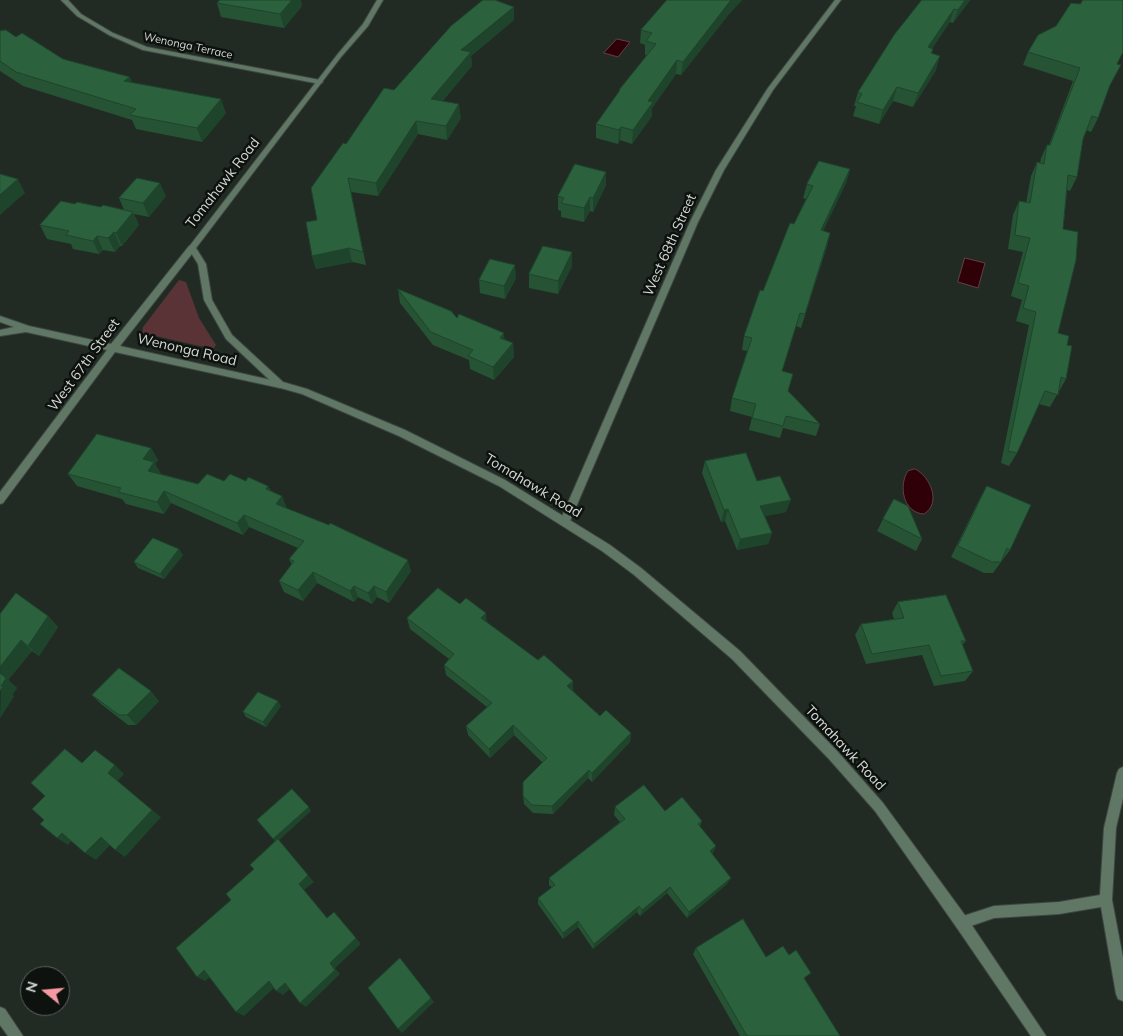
<!DOCTYPE html>
<style>
body{margin:0}
#map{position:relative;width:1123px;height:1036px;overflow:hidden;background:#212b24;font-family:Mulish,sans-serif}
canvas{display:block}
.north{position:absolute;left:20px;top:966px;width:50px;height:50px;box-sizing:border-box;background:#0e120f;border:1px solid #5c615d;border-radius:50%;rotate:287deg;font-size:14px;font-weight:700;line-height:20px;text-align:center;color:#d2d8d3}
.north::after{content:'';display:block;margin:auto;width:18px;height:22px;background:#f49aa2;clip-path:polygon(50% 0,100% 100%,50% 72%,0 100%)}
</style>
<div id="map">
<canvas width="1123" height="1036"></canvas>
<div class="north">N</div>
</div>
<script>
const g = document.querySelector('canvas').getContext('2d');
g.lineJoin = 'round';
function fill(path, color) {
  g.fillStyle = color;
  g.fill(path, 'evenodd');
}
function strokePath(path, color, width, dash) {
  g.strokeStyle = color;
  g.lineWidth = width;
  g.lineCap = dash ? 'butt' : 'round';
  g.setLineDash(dash || []);
  g.stroke(path);
}
function label(font, color, halo, rows, align = 'center') {
  g.font = font + ' Mulish,sans-serif';
  g.lineWidth = 5;
  g.setLineDash([]);
  g.textBaseline = 'middle';
  g.strokeStyle = halo;
  g.fillStyle = color;
  for (const [text, x, y, turn = 0] of rows) {
    g.save();
    g.translate(x, y);
    g.rotate((+turn || 0) * Math.PI / 180);
    g.textAlign = isNaN(turn) ? turn : align;
    if (halo) g.strokeText(text, 0, 0);
    g.fillText(text, 0, 0);
    g.restore();
  }
}
const green = new Path2D(`
 M 179,280 L 186,282 L 199,318 L 216,345 L 213,349 L 142,333 L 143,327 Z`);
const water = new Path2D(`
 M 617,39 L 630,42 L 618,57 L 604,53 Z
 M 965,258 L 985,263 L 978,288 L 958,282 Z
 M 915,469 C 930,476 942,503 924,514 C 903,513 898,485 908,471 Z`);
const minor = new Path2D(`
 M 61,0 L 68,0 L 81,14 L 113,33 L 147,47 L 320,80 L 323,82 L 320,84 L 143,50 L 109,35 L 77,16 Z
 M 835,0 L 841,0 L 773,90 L 724,170 L 698,222 L 570,521 L 569,524 L 561,524 L 560,521 L 690,222 L 716,170 L 768,88 Z
 M 192,245 L 195,246 L 195,250 L 120,346 L 280,382 L 285,385 L 283,387 L 280,388 L 115,352 L 3,503 L 0,504 L 0,492 L 107,350 L 26,332 L 0,336 L 0,330 L 14,327 L 0,322 L 0,316 L 29,326 L 111,344 L 189,246 Z
 M 1123,767 L 1123,798 L 1116,828 L 1112,900 L 1123,958 L 1123,1001 L 1118,999 L 1116,994 L 1101,907 L 1059,914 L 994,918 L 962,929 L 957,928 L 956,923 L 957,918 L 994,906 L 1059,902 L 1100,895 L 1104,828 L 1117,773 L 1119,769 Z
 M 0,1007 L 5,1009 L 23,1036 L 8,1036 L 0,1025 Z`);
const tertiary = new Path2D(`
 M 377,0 L 383,0 L 368,26 L 341,57 L 196,248 L 206,264 L 212,300 L 232,335 L 283,382 L 307,389 L 405,430 L 505,480 L 610,545 L 641,568 L 740,651 L 837,751 L 883,803 L 967,918 L 1046,1036 L 1031,1036 L 957,928 L 875,811 L 829,759 L 732,659 L 633,574 L 602,551 L 499,486 L 399,436 L 302,394 L 277,387 L 226,339 L 204,300 L 198,264 L 188,248 L 337,55 L 363,24 Z`);
const wall = new Path2D(`
 M 667,0 L 742,0 L 729,14 L 681,75 L 676,74 L 652,108 L 652,116 L 632,144 L 620,140 L 618,144 L 596,138 L 596,124 L 619,92 L 619,90 L 647,55 L 645,55 L 645,45 L 640,43 L 641,30 Z
 M 922,0 L 970,0 L 953,23 L 950,22 L 932,48 L 933,49 L 932,53 L 936,70 L 913,107 L 893,101 L 879,124 L 853,116 L 856,106 L 854,106 L 858,92 Z
 M 217,3 L 302,6 L 284,28 L 221,17 Z
 M 1080,4 L 1117,64 L 1098,118 L 1091,132 L 1086,130 L 1083,139 L 1077,177 L 1070,191 L 1067,190 L 1063,229 L 1058,333 L 1067,345 L 1066,379 L 1050,407 L 1039,404 L 1017,453 L 1009,466 L 1001,463 L 1029,325 L 1016,321 L 1022,300 L 1011,296 L 1023,252 L 1008,249 L 1013,215 L 1019,201 L 1026,203 L 1031,176 L 1037,162 L 1040,163 L 1041,158 L 1047,145 L 1049,145 L 1073,81 L 1023,65 L 1028,52 Z
 M 514,20 L 471,56 L 472,66 L 442,101 L 461,118 L 447,140 L 418,134 L 378,196 L 351,192 L 366,265 L 352,262 L 316,269 L 312,256 L 317,220 L 346,144 L 394,90 Z
 M 0,31 L 16,37 L 63,59 L 132,83 L 226,113 L 202,142 L 136,129 L 132,120 L 23,86 L 0,71 Z
 M 850,169 L 846,183 L 823,231 L 830,233 L 827,246 L 801,328 L 796,326 L 782,371 L 788,391 L 820,424 L 816,436 L 783,428 L 780,438 L 749,430 L 752,417 L 730,411 L 732,398 L 747,351 L 742,350 L 744,336 L 794,224 L 806,199 L 803,198 L 807,184 Z
 M 606,185 L 593,212 L 590,211 L 584,222 L 561,217 L 561,211 L 558,210 L 558,196 Z
 M 166,196 L 149,217 L 134,214 L 139,225 L 122,246 L 120,246 L 115,252 L 103,250 L 99,254 L 73,249 L 71,244 L 47,239 L 40,225 L 75,204 L 124,210 L 119,198 Z
 M 572,266 L 558,294 L 529,288 L 529,274 Z
 M 516,278 L 505,299 L 480,293 L 479,280 Z
 M 398,289 L 457,318 L 513,343 L 514,357 L 494,380 L 470,369 L 469,360 L 433,345 L 400,303 Z
 M 151,448 L 158,460 L 155,464 L 161,474 L 198,484 L 224,481 L 246,481 L 268,486 L 271,491 L 287,508 L 411,571 L 389,603 L 377,597 L 372,604 L 358,597 L 354,602 L 317,583 L 303,601 L 284,592 L 279,581 L 292,565 L 289,559 L 298,548 L 249,527 L 243,535 L 171,503 L 164,514 L 126,504 L 122,499 L 77,486 L 68,474 Z
 M 705,461 L 757,481 L 786,512 L 765,516 L 772,533 L 768,544 L 737,550 L 725,521 L 721,522 L 702,473 Z
 M 987,486 L 1010,550 L 993,573 L 984,573 L 951,557 L 980,498 Z
 M 883,519 L 922,539 L 916,551 L 877,531 Z
 M 183,555 L 164,579 L 138,568 L 134,562 Z
 M 16,593 L 48,616 L 58,627 L 39,656 L 32,651 L 8,680 L 17,688 L 12,695 L 14,696 L 0,718 Z
 M 898,602 L 966,641 L 962,645 L 973,671 L 965,681 L 934,686 L 922,655 L 866,664 L 855,635 L 861,624 L 894,619 L 892,613 Z
 M 460,604 L 487,622 L 538,660 L 573,681 L 573,691 L 600,716 L 631,733 L 630,742 L 592,782 L 588,778 L 553,814 L 533,813 L 524,804 L 523,796 L 543,763 L 514,735 L 490,758 L 468,735 L 466,726 L 487,707 L 446,675 L 444,665 L 449,659 L 410,629 L 407,618 Z
 M 92,695 L 159,701 L 136,725 L 128,725 L 101,704 Z
 M 281,706 L 266,727 L 246,717 L 243,712 Z
 M 615,807 L 665,811 L 702,821 L 700,826 L 713,853 L 712,854 L 727,884 L 687,918 L 667,893 L 640,916 L 637,912 L 593,949 L 578,927 L 563,939 L 538,904 L 538,898 L 552,888 L 549,885 L 549,878 L 620,822 L 614,815 Z
 M 696,948 L 766,957 L 805,979 L 840,1036 L 740,1036 L 693,954 Z`);
const shadedWall = new Path2D(`
 M 291,0 L 301,0 L 302,6 L 284,28 L 280,14 Z
 M 731,0 L 742,0 L 729,14 L 681,75 L 683,62 Z
 M 965,0 L 970,0 L 953,23 L 958,10 Z
 M 514,7 L 514,20 L 471,56 L 472,66 L 433,113 L 431,99 L 461,50 Z
 M 954,9 L 950,22 L 924,61 L 928,47 Z
 M 940,56 L 936,70 L 913,107 L 918,93 Z
 M 677,60 L 676,74 L 652,108 L 652,116 L 632,144 L 633,130 L 648,101 Z
 M 130,77 L 135,91 L 124,81 Z
 M 897,87 L 893,101 L 879,124 L 883,110 Z
 M 221,99 L 226,113 L 202,142 L 197,128 Z
 M 459,104 L 461,118 L 447,140 L 446,126 Z
 M 416,121 L 418,134 L 378,196 L 376,183 Z
 M 621,127 L 620,140 L 618,144 L 619,130 Z
 M 850,169 L 846,183 L 817,244 L 821,230 Z
 M 606,172 L 606,185 L 593,212 L 593,198 Z
 M 18,179 L 25,193 L 0,215 L 0,195 Z
 M 160,183 L 166,196 L 149,217 L 143,203 Z
 M 590,197 L 590,211 L 584,222 L 584,208 Z
 M 133,212 L 139,225 L 122,246 L 116,233 Z
 M 114,232 L 120,246 L 115,252 L 108,238 Z
 M 97,236 L 103,250 L 99,254 L 93,241 Z
 M 349,248 L 352,262 L 316,269 L 312,256 Z
 M 572,252 L 572,266 L 558,294 L 558,281 Z
 M 515,265 L 516,278 L 505,299 L 504,286 Z
 M 504,333 L 505,346 L 500,338 Z
 M 513,343 L 514,357 L 494,380 L 493,367 Z
 M 151,448 L 158,460 L 155,464 L 161,475 L 148,471 L 143,459 Z
 M 268,486 L 274,498 L 266,489 Z
 M 164,491 L 171,503 L 164,514 L 157,502 Z
 M 282,496 L 287,508 L 276,504 Z
 M 791,500 L 786,512 L 757,518 L 760,506 Z
 M 728,509 L 725,521 L 721,522 L 724,510 Z
 M 244,515 L 249,527 L 243,535 L 237,523 Z
 M 772,533 L 768,544 L 737,550 L 740,539 Z
 M 179,549 L 183,555 L 164,579 L 160,574 Z
 M 408,560 L 411,571 L 389,603 L 386,592 Z
 M 313,572 L 317,583 L 303,601 L 298,590 Z
 M 354,586 L 358,597 L 354,602 L 350,591 Z
 M 374,586 L 377,597 L 372,604 L 368,593 Z
 M 486,613 L 487,624 L 481,618 Z
 M 48,616 L 58,627 L 39,656 L 28,646 Z
 M 21,640 L 32,651 L 8,680 L 17,688 L 12,695 L 14,696 L 0,718 L 1,686 L 0,667 Z
 M 573,681 L 573,691 L 567,686 Z
 M 151,691 L 159,701 L 136,725 L 127,715 Z
 M 278,701 L 281,706 L 266,727 L 263,722 Z
 M 513,725 L 514,735 L 490,758 L 489,749 Z
 M 631,733 L 630,742 L 592,782 L 592,773 Z
 M 115,765 L 124,774 L 117,782 L 108,773 Z
 M 589,770 L 588,778 L 553,814 L 552,806 Z
 M 309,807 L 311,811 L 276,843 L 273,839 Z
 M 152,810 L 161,817 L 125,857 L 115,850 Z
 M 62,833 L 72,840 L 68,845 L 57,838 Z
 M 101,837 L 111,844 L 96,860 L 85,853 Z
 M 716,846 L 713,853 L 706,859 L 710,851 Z
 M 308,875 L 314,882 L 304,890 L 332,924 L 299,884 Z
 M 731,878 L 727,884 L 687,918 L 689,912 Z
 M 670,887 L 667,893 L 640,916 L 642,910 Z
 M 639,906 L 637,912 L 593,949 L 594,944 Z
 M 334,912 L 361,944 L 335,968 L 340,974 L 306,1007 L 300,1003 L 330,963 Z
 M 578,921 L 578,927 L 563,939 L 563,933 Z
 M 204,970 L 213,975 L 205,981 L 197,977 Z
 M 269,981 L 276,986 L 244,1016 L 236,1012 Z
 M 285,983 L 291,988 L 283,995 L 276,991 Z
 M 431,998 L 434,1002 L 402,1033 L 398,1029 Z`);
const building = new Path2D(`
 M 220,0 L 292,0 L 280,14 L 217,3 Z
 M 483,0 L 495,0 L 514,7 L 461,50 L 471,52 L 431,99 L 459,104 L 446,126 L 416,121 L 376,183 L 348,178 L 363,252 L 349,248 L 312,256 L 306,222 L 317,220 L 311,188 L 343,143 L 346,144 L 384,88 L 394,90 L 451,26 Z
 M 667,0 L 731,0 L 683,62 L 677,60 L 648,101 L 653,102 L 633,130 L 621,127 L 619,130 L 596,124 L 620,90 L 619,90 L 656,44 L 646,41 L 652,33 L 641,30 Z
 M 922,0 L 965,0 L 958,10 L 954,9 L 928,47 L 933,49 L 931,53 L 940,56 L 918,93 L 897,87 L 883,110 L 857,102 L 862,94 L 858,92 L 894,35 Z
 M 1083,0 L 1123,0 L 1123,52 L 1117,64 L 1121,65 L 1110,85 L 1098,118 L 1092,116 L 1083,139 L 1077,177 L 1068,175 L 1063,229 L 1078,232 L 1076,260 L 1058,333 L 1069,336 L 1067,345 L 1072,346 L 1066,379 L 1061,377 L 1058,395 L 1045,391 L 1017,453 L 1008,451 L 1036,312 L 1023,308 L 1029,286 L 1018,283 L 1030,238 L 1015,235 L 1019,201 L 1030,203 L 1037,162 L 1044,164 L 1047,145 L 1050,145 L 1080,68 L 1028,52 L 1038,35 L 1056,26 L 1071,3 L 1080,4 Z
 M 6,30 L 16,37 L 22,33 L 63,59 L 130,77 L 124,81 L 221,99 L 197,128 L 130,115 L 136,109 L 16,72 L 0,61 L 0,31 Z
 M 819,161 L 850,169 L 821,230 L 830,233 L 805,314 L 800,313 L 782,371 L 793,374 L 788,391 L 820,424 L 786,416 L 783,426 L 752,418 L 756,404 L 732,398 L 752,338 L 744,336 L 760,290 L 763,291 L 790,223 L 794,224 L 813,186 L 807,184 Z
 M 575,164 L 606,172 L 593,198 L 590,197 L 584,208 L 561,203 L 564,198 L 558,196 Z
 M 0,174 L 18,179 L 0,195 Z
 M 137,178 L 160,183 L 143,203 L 119,198 Z
 M 61,201 L 75,204 L 77,202 L 101,207 L 103,205 L 133,212 L 116,233 L 114,232 L 108,238 L 97,236 L 93,241 L 66,235 L 69,231 L 40,225 Z
 M 543,246 L 572,252 L 558,281 L 529,274 Z
 M 490,259 L 515,265 L 504,286 L 479,280 Z
 M 398,289 L 451,311 L 457,318 L 459,314 L 504,333 L 500,338 L 513,343 L 493,367 L 468,356 L 473,350 L 431,332 Z
 M 97,434 L 151,448 L 143,459 L 154,462 L 148,471 L 198,484 L 207,474 L 224,481 L 230,474 L 246,481 L 248,477 L 268,486 L 266,489 L 282,496 L 276,504 L 329,525 L 330,523 L 408,560 L 386,592 L 374,586 L 368,593 L 354,586 L 350,591 L 313,572 L 298,590 L 279,581 L 294,561 L 289,559 L 304,541 L 244,515 L 237,523 L 164,491 L 157,502 L 118,492 L 121,488 L 68,474 Z
 M 746,453 L 757,481 L 780,476 L 791,500 L 760,506 L 772,533 L 740,539 L 728,509 L 724,510 L 705,461 Z
 M 987,486 L 1031,505 L 1010,550 L 1007,548 L 1001,562 L 992,562 L 958,546 Z
 M 894,499 L 908,506 L 922,539 L 883,519 Z
 M 153,538 L 179,549 L 160,574 L 134,562 Z
 M 438,588 L 460,604 L 466,598 L 486,613 L 481,618 L 538,660 L 544,655 L 573,681 L 567,686 L 600,716 L 606,710 L 631,733 L 592,773 L 589,770 L 552,806 L 532,805 L 523,796 L 523,782 L 547,758 L 513,725 L 489,749 L 466,726 L 492,703 L 444,665 L 454,654 L 407,618 Z
 M 16,593 L 48,616 L 28,646 L 21,640 L 0,667 L 0,614 Z
 M 946,595 L 966,641 L 961,641 L 973,671 L 941,676 L 929,645 L 872,654 L 861,624 L 904,618 L 898,602 Z
 M 119,668 L 151,691 L 127,715 L 119,715 L 92,695 Z
 M 0,673 L 6,678 L 1,686 L 3,687 L 0,691 Z
 M 258,692 L 278,701 L 263,722 L 243,712 Z
 M 65,749 L 82,763 L 95,750 L 115,765 L 108,773 L 152,810 L 115,850 L 101,837 L 85,853 L 62,833 L 57,838 L 40,824 L 44,820 L 32,809 L 45,796 L 31,783 Z
 M 644,785 L 665,811 L 682,797 L 702,821 L 698,824 L 716,846 L 710,851 L 731,878 L 689,912 L 670,887 L 642,910 L 639,906 L 594,944 L 578,921 L 563,933 L 538,898 L 555,885 L 549,878 L 625,819 L 615,807 Z
 M 292,789 L 309,807 L 273,839 L 257,820 Z
 M 278,839 L 308,875 L 299,884 L 327,918 L 334,912 L 356,938 L 330,963 L 335,970 L 300,1003 L 285,983 L 276,991 L 269,981 L 236,1012 L 204,970 L 197,977 L 176,948 L 231,900 L 226,894 L 254,869 L 250,865 Z
 M 743,919 L 766,957 L 783,946 L 789,955 L 796,950 L 811,973 L 804,978 L 840,1036 L 747,1036 L 696,948 Z
 M 400,958 L 431,998 L 398,1029 L 368,988 Z`);
const farStreetnames = [
 ["Wenonga Terrace",188,46,12]
];
const streetNames = [
 ["Tomahawk Road",223,183,-52],
 ["West 68th Street",670,245,-66],
 ["Wenonga Road",187,350,13],
 ["West 67th Street",84,365,-54],
 ["Tomahawk Road",533,486,31],
 ["Tomahawk Road",845,748,47]
];
fill(green, '#593336');
fill(water, '#2f0007');
strokePath(water, '#604144', 1);
strokePath(minor, '#3d4740', 2);
strokePath(tertiary, '#3d4740', 2);
fill(minor, '#617766');
fill(tertiary, '#617766');
fill(wall, '#255334');
fill(shadedWall, '#1e442b');
fill(building, '#2b613d');
strokePath(building, '#1e442b', 1);
label('11px', '#d2d8d3', '#0e120f', farStreetnames);
label('14px', '#d2d8d3', '#0e120f', streetNames);
</script>
